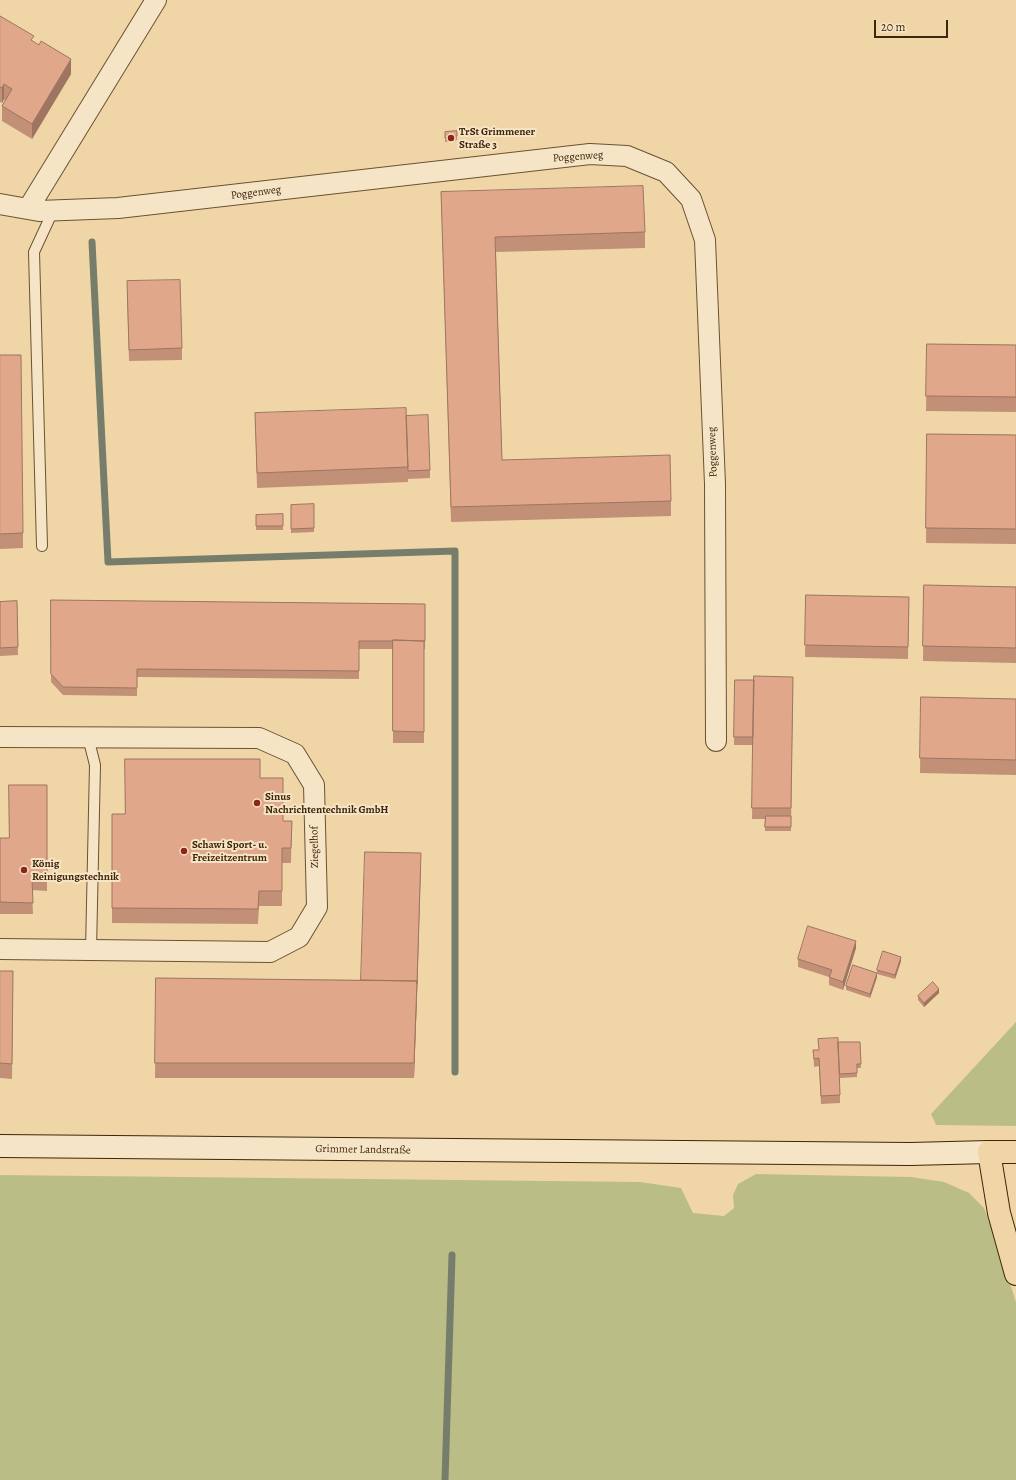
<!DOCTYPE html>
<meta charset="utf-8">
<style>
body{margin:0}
#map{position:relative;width:1016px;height:1480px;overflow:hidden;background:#f0d6a7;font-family:Alegreya,serif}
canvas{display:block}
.scale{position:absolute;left:874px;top:20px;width:74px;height:18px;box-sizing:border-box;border:2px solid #3f260b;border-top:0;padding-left:5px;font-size:12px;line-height:14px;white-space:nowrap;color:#3f260b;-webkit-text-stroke:3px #f5e4c6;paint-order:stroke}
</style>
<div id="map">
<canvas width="1016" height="1480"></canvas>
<div class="scale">20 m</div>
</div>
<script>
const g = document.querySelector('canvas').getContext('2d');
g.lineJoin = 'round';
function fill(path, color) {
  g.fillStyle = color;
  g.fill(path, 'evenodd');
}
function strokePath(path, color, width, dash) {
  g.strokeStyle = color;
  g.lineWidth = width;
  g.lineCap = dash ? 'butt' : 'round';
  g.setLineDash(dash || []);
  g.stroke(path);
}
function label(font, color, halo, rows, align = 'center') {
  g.font = font + ' Alegreya,serif';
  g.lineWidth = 4;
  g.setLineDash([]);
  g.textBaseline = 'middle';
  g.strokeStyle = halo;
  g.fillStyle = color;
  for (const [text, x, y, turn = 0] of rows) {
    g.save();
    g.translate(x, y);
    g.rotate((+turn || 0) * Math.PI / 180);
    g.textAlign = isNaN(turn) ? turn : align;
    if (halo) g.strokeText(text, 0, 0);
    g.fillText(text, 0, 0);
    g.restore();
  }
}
const green = new Path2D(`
 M 1016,1022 L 1016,1126 L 936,1125 L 931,1114 Z
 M 756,1174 L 911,1177 L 944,1182 L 969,1193 L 984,1208 L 996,1240 L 1016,1302 L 1016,1480 L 0,1480 L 0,1175 L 640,1182 L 681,1188 L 693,1213 L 724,1216 L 734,1208 L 733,1195 L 738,1184 Z`);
const stream = new Path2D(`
 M 92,242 L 108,562 L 455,551 L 455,1072
 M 445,1480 L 452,1255`);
const service = new Path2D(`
 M 42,546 L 34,252 L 53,211
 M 88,737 L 95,765 L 91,950`);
const minor = new Path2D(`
 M 0,204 L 39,211 L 118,208 L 590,154 L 627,156 L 666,172 L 691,199 L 705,240 L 715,484 L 716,741
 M 28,209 L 156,0
 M 0,737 L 259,738 L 295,754 L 314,785 L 317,907 L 299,937 L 270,952 L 0,949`);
const secondary = new Path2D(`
 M 0,1146 L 910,1154 L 989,1152`);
const primary = new Path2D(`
 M 989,1152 L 1016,1152`);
const trunk = new Path2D(`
 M 989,1152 L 999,1213 L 1016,1274`);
const wall = new Path2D(`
 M 0,16 L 34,42 L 71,74 L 32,139 L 2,121 L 2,106 L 5,100 L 4,99 L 2,103 L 0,102 Z
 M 457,131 L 457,140 L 445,142 L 445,132 Z
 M 441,192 L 645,232 L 645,248 L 496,252 L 502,460 L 671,501 L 671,516 L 451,522 Z
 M 127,293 L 182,348 L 182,360 L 129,361 Z
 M 927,344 L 1016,345 L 1016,412 L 926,411 Z
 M 0,355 L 23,533 L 23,548 L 0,549 Z
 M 255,413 L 406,416 L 430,470 L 430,478 L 408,479 L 408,482 L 257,488 Z
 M 927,434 L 1016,435 L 1016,544 L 926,543 Z
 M 314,504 L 314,532 L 291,533 L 291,505 Z
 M 283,514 L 283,530 L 256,530 L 256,515 Z
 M 924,585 L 1016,587 L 1016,663 L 923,661 Z
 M 806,595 L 909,597 L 908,659 L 805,657 Z
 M 51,600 L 425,604 L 425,649 L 424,649 L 424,743 L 393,743 L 393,649 L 359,649 L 359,679 L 137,677 L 137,696 L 63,695 L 51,682 Z
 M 17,601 L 18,655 L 0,656 L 0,602 Z
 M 793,677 L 791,831 L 765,831 L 765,819 L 752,819 L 753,745 L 734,745 L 735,680 L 754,680 Z
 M 921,697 L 1016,699 L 1016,775 L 920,773 Z
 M 260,778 L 283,821 L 292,821 L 291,863 L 282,863 L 282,906 L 259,906 L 258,924 L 112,923 L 112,814 L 125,814 Z
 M 47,785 L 47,891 L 32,890 L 33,914 L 0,914 L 0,838 L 9,838 Z
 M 421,864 L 417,996 L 414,1078 L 155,1078 L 156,978 L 361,980 Z
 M 856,948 L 843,990 L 829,985 L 829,977 L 798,967 L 798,959 Z
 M 901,961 L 895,979 L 877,974 L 877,970 Z
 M 0,971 L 13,986 L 12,1079 L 0,1078 Z
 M 877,977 L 870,998 L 846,990 L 846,986 Z
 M 939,993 L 924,1007 L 918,1000 L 918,996 Z
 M 838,1042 L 860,1042 L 861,1068 L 857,1068 L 857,1077 L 840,1078 Z
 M 813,1050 L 818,1050 L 840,1095 L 840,1103 L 821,1104 L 819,1066 L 814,1067 Z`);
const shadedWall = new Path2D(`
 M 71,59 L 71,74 L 32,139 L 32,124 Z
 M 4,84 L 4,99 L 2,103 L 2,88 Z
 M 421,853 L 417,996 L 414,1078 L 414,1063 Z
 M 856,941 L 856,948 L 843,990 L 843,982 Z
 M 901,957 L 901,961 L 895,979 L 895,975 Z
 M 877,973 L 877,977 L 870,998 L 870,994 Z
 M 939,989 L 939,993 L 924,1007 L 924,1003 Z`);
const building = new Path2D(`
 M 0,16 L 34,36 L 31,40 L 39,45 L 41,41 L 71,59 L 32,124 L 2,106 L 12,89 L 4,84 L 2,88 L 0,87 Z
 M 457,131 L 457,136 L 445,138 L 445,132 Z
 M 643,186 L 645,232 L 495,237 L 502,460 L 670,455 L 671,501 L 451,507 L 441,192 Z
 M 180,280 L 182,348 L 129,350 L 127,281 Z
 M 927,344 L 1016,345 L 1016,397 L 926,396 Z
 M 0,355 L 21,355 L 23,533 L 0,534 Z
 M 406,408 L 408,467 L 257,473 L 255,413 Z
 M 428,415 L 430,470 L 408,471 L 406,416 Z
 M 927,434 L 1016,435 L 1016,529 L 926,528 Z
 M 314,504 L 314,528 L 291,529 L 291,505 Z
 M 283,514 L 283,526 L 256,526 L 256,515 Z
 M 924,585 L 1016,587 L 1016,648 L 923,646 Z
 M 806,595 L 909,597 L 908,647 L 805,645 Z
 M 51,600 L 425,604 L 425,641 L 424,641 L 393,640 L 393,641 L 359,641 L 359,671 L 137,669 L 137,688 L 63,687 L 51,674 Z
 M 17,601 L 18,647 L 0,648 L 0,602 Z
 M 393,640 L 424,641 L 424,732 L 393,731 Z
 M 754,676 L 793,677 L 791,808 L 752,808 Z
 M 735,680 L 754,680 L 753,737 L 734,737 Z
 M 921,697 L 1016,699 L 1016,760 L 920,758 Z
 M 125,759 L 260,759 L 260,778 L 283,778 L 283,821 L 292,821 L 291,848 L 282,848 L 282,891 L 259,891 L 258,909 L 112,908 L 112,814 L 125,814 Z
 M 9,785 L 47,785 L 47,879 L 32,879 L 33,903 L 0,902 L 0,838 L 9,838 Z
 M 766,816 L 791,816 L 791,827 L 765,827 Z
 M 365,852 L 421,853 L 417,984 L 417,981 L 361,980 Z
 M 808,926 L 856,941 L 843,982 L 829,977 L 832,970 L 798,959 Z
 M 883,951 L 901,957 L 895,975 L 877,970 Z
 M 853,965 L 877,973 L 870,994 L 846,986 Z
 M 0,971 L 13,971 L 12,1064 L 0,1063 Z
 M 156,978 L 417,981 L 414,1063 L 155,1063 Z
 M 933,982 L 939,989 L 924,1003 L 918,996 Z
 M 838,1038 L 840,1095 L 821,1096 L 819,1058 L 814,1059 L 813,1050 L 819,1050 L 818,1039 Z
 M 838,1042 L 860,1042 L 861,1064 L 857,1064 L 857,1073 L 840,1074 Z`);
const markers = [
 [451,138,4,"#8f2418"],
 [257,803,4,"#8f2418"],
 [184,851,4,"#8f2418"],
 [24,870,4,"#8f2418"]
];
const poiNames = [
 ["TrSt Grimmener",459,132],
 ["Straße 3",459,145],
 ["Sinus",265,797],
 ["Nachrichtentechnik GmbH",265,810],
 ["Schawi Sport- u.",192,845],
 ["Freizeitzentrum",192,858],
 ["König",32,864],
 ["Reinigungstechnik",32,877]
];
const streetNames = [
 ["Poggenweg",578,157,-4],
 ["Poggenweg",256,193,-7],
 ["Poggenweg",713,452,-92],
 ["Ziegelhof",315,847,-91],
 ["Grimmer Landstraße",363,1150,1]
];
fill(green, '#bbbd87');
strokePath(stream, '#767e6b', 7);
strokePath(service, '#6b5232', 12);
strokePath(minor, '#6b5232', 22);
strokePath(secondary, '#3f260b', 24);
strokePath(primary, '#3f260b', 24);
strokePath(trunk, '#3f260b', 24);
strokePath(service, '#f5e4c6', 10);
strokePath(minor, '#f5e4c6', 20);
strokePath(secondary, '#f5e4c6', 22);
strokePath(primary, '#f0d6a7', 22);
strokePath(trunk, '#f0d6a7', 22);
fill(wall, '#c19077');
fill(shadedWall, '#9d7561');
fill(building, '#e0a78a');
strokePath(building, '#9d7561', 1);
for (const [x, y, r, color] of markers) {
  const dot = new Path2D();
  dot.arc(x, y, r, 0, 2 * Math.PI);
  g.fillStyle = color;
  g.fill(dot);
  strokePath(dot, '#f5e4c6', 1.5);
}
label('bold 11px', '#3f260b', '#f5e4c6', poiNames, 'left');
label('11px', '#3f260b', '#f5e4c6', streetNames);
</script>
